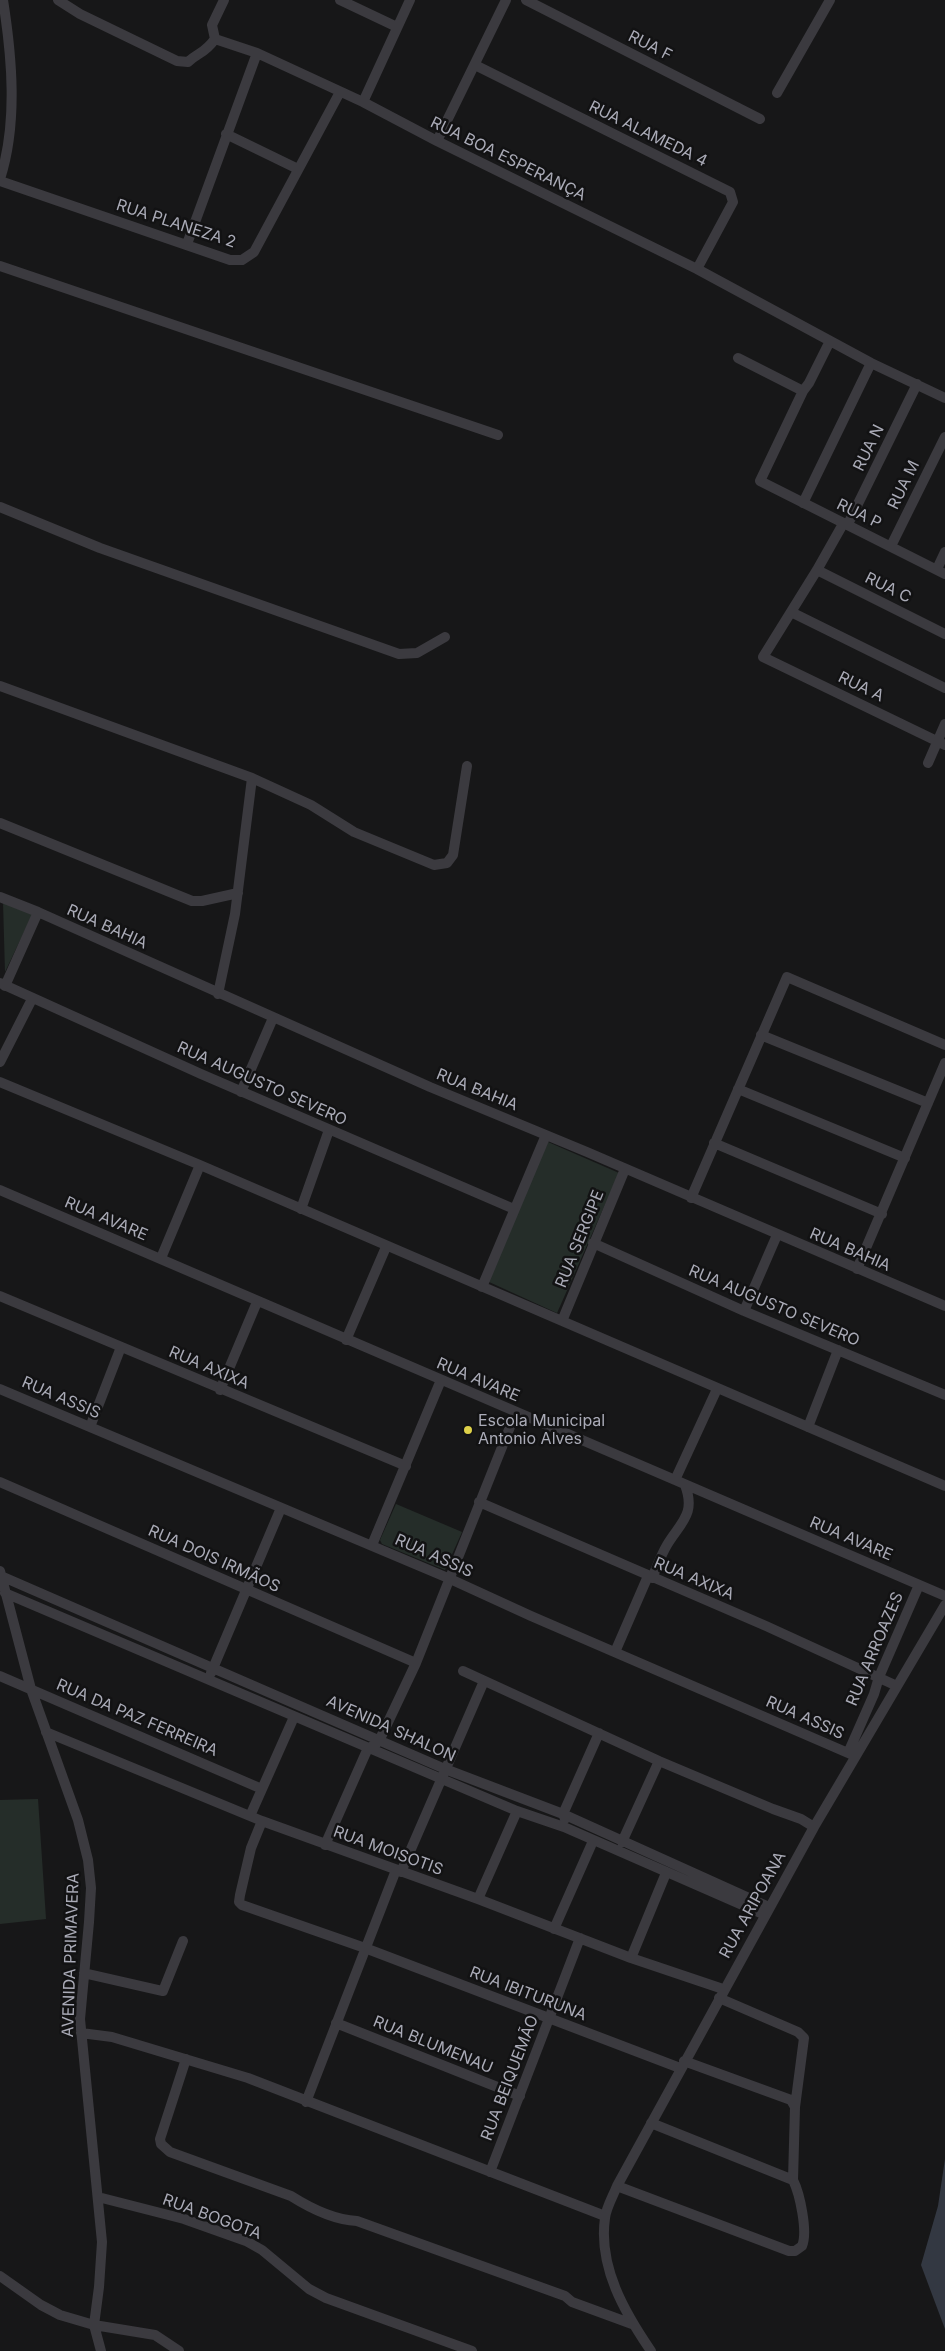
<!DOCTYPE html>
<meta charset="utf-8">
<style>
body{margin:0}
canvas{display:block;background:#171718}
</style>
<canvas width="945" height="2351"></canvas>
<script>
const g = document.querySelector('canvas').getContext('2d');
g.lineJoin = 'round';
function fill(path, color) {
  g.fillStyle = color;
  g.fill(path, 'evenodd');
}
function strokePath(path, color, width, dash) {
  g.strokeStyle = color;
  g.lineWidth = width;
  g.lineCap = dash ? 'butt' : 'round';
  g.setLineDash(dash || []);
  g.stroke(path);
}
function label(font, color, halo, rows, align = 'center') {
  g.font = font + ' Inter,sans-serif';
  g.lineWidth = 5;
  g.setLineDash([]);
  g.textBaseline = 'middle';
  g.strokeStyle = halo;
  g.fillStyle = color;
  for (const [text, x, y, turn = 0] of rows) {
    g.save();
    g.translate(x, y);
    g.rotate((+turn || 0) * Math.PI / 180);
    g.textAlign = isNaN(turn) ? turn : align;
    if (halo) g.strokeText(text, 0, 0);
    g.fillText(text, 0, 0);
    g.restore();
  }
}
const green = new Path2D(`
 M 3,901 L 33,913 L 5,972 Z
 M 548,1142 L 619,1173 L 557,1313 L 487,1281 Z
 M 396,1504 L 462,1532 L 445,1570 L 382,1544 L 380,1540 Z
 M 38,1799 L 46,1919 L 0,1924 L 0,1800 Z`);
const water = new Path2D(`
 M 945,2159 L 945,2329 L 921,2265 L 938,2206 Z`);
const minor = new Path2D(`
 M 58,0 L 80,14 L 177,61 L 188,62 C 200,51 204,54 215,39 L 257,53 L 363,102 L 437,141 L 697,269 L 871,363 L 945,398
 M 340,0 L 397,27
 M 526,0 L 760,119
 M 215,39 L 212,25 L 224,0
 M 475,65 L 730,192 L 733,202 L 697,269
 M 777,93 L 830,0
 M 363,102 L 410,0
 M 226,134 L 298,169
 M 437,141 L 506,0
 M 0,179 C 18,123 12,57 3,0
 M 0,181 L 230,260 L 242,260 L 254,252 L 340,92
 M 187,244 L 257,53
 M 0,266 L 498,435
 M 830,341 L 809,383 L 803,391 L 760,481 L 945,574
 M 738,358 L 803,391
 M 803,503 L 871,363
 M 0,507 L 100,548 L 399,654 L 417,653 L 445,637
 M 843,524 L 817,570 L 763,657 L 945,745
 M 848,524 L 917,384
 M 891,546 L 945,437
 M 937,569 L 945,552
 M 817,570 L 945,634
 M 791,612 L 945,688
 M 0,686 L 252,778 L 311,805 L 354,832 L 434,865 L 447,863 L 453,855 L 467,766
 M 928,763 L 945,724
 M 0,823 L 192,901 L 202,901 L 238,893
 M 0,897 L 38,912 L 430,1087 L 587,1152 L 945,1306
 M 0,983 L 201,1074 L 514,1209
 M 5,986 L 38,912
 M 218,994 L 235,914 L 252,778
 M 761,1035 L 928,1103
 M 0,1062 L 32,999
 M 0,1082 L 200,1165 L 945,1486
 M 738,1089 L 905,1158
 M 241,1092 L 273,1018
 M 714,1143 L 882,1214
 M 0,1190 L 945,1596
 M 691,1198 L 787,977 L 945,1045
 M 301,1209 L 329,1130
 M 593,1243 L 744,1311 L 945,1395
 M 161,1258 L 200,1165
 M 857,1269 L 945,1063
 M 482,1287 L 546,1135
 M 0,1296 L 406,1466
 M 744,1311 L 777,1235
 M 562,1321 L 625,1169
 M 346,1340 L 386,1247
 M 0,1389 L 448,1578 L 531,1616 L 855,1756
 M 220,1390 L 257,1302
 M 90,1427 L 121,1347
 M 808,1427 L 838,1350
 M 675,1480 L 717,1389
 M 0,1482 L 416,1663
 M 479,1502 L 766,1626 L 897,1686
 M 372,1545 L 441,1380
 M 0,1571 L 31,1689 L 78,1820 L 88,1860 L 91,1888 L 89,1922 L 80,2019 L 102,2242 L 99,2287 L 94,2325 L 101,2351
 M 1,1576 L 445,1769 L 563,1814 L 769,1907
 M 652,1578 C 657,1567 661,1555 667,1545 C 681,1522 696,1514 685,1485
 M 5,1593 L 517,1811 L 564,1827 L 765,1915
 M 615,1652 L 648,1576
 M 463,1671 L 659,1761 L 773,1809 L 801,1819 L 814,1827
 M 211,1673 L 281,1508
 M 0,1676 L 262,1789
 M 46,1732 L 262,1821 L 478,1899 L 631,1958 L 723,1989
 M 848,1753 L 874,1694 L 879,1677 L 919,1585
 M 250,1816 L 294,1717
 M 565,1819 L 563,1814 L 599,1733
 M 262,1821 L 251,1848 L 240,1895 L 239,1902 L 242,1905 L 365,1948 L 680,2068
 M 622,1842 L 659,1761
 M 325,1845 L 368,1748 L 375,1745 L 380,1739 L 416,1663 L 516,1412
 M 401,1872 L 484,1681
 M 478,1899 L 517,1811
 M 554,1929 L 593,1841
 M 631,1958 L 666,1873
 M 84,1973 L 163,1991 L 183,1941
 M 719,1998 L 798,2032 L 804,2038 L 795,2107
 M 336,2023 L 520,2096
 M 81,2033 L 112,2037 L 248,2078 L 605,2216
 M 186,2059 L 160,2139 L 161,2144 L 170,2152 L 291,2196 C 310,2208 335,2220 357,2221 L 565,2296 L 572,2302 L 632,2324
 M 684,2061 L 791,2100 L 795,2107 L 793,2180
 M 306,2102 L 396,1870
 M 490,2172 L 580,1938
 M 617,2186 L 789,2251 L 795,2251 L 802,2246 C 808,2232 800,2194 793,2180 L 651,2123
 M 98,2197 L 184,2219 L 246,2241 L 262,2250 L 309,2289 L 326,2298 L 472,2351
 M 0,2276 L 41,2305 L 60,2315 L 94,2325 L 155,2335 L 179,2351
 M 651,2351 C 625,2313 598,2267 605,2218 C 606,2208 613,2196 617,2186 L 814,1827 L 945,1605`);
const markers = [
 [468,1430,5,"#ded149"]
];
const streetNames = [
 ["RUA F",650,46,27],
 ["RUA ALAMEDA 4",648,134,26],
 ["RUA BOA ESPERANÇA",508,159,26],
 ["RUA PLANEZA 2",176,224,18],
 ["RUA N",869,448,-64],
 ["RUA M",904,485,-64],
 ["RUA P",859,514,26],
 ["RUA C",888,588,26],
 ["RUA A",861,687,26],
 ["RUA BAHIA",107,927,24],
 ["RUA AUGUSTO SEVERO",262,1084,24],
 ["RUA BAHIA",477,1090,22],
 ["RUA AVARE",106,1219,23],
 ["RUA SERGIPE",580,1239,-68],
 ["RUA BAHIA",850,1250,23],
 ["RUA AUGUSTO SEVERO",774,1306,23],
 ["RUA AXIXA",209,1368,23],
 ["RUA AVARE",478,1380,23],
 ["RUA ASSIS",61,1398,23],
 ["RUA AVARE",851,1539,23],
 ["RUA ASSIS",434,1556,24],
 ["RUA DOIS IRMÃOS",214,1559,24],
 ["RUA AXIXA",694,1579,23],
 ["RUA ARROAZES",875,1649,-67],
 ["RUA DA PAZ FERREIRA",137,1718,23],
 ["RUA ASSIS",805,1718,24],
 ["AVENIDA SHALON",391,1729,24],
 ["RUA MOISOTIS",388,1851,20],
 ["RUA ARIPOANA",753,1905,-61],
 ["AVENIDA PRIMAVERA",71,1955,-88],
 ["RUA IBITURUNA",528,1994,21],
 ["RUA BLUMENAU",433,2045,22],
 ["RUA BEIQUEMÃO",510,2078,-69],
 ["RUA BOGOTA",212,2217,20]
];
const poiNames = [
 ["Escola Municipal",478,1421],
 ["Antonio Alves",478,1439]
];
fill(green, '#252d29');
fill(water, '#333842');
strokePath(minor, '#3b3a3f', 10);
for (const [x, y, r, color] of markers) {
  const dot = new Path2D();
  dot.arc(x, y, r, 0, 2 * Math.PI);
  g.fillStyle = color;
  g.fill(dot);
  strokePath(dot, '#121213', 2);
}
label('16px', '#aaabb7', '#121213', streetNames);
label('16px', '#aaabb7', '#121213', poiNames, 'left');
</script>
